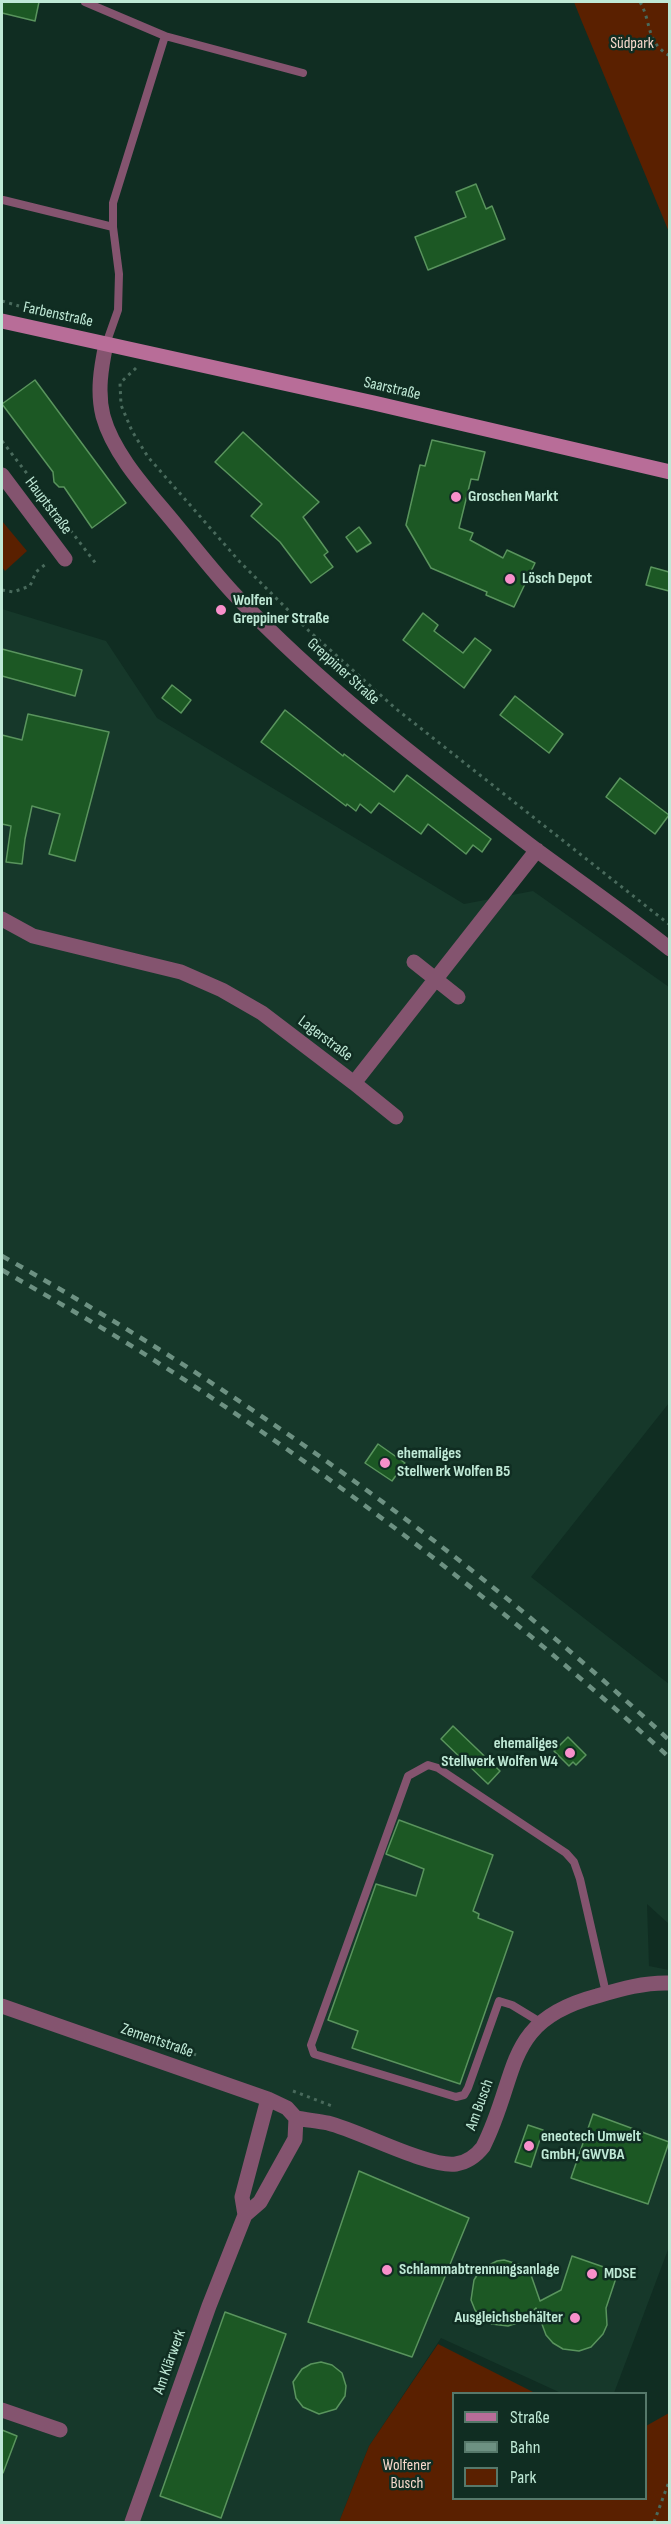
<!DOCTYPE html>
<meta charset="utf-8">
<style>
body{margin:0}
#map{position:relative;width:671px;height:2524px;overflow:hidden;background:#102d22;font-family:"Sofia Sans Condensed",sans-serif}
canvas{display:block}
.frame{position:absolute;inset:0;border:3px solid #bfe9d6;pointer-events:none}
.legend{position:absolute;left:452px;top:2392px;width:195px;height:108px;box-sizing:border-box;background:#102d22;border:2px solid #56786a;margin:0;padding:8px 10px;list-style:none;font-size:18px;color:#bfe9d6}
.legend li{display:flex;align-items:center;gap:12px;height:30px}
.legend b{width:30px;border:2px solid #56786a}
</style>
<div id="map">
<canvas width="671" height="2524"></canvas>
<div class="frame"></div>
<ul class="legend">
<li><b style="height:8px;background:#b86d98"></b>Straße</li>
<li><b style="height:8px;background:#6d9182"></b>Bahn</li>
<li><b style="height:16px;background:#5a2000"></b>Park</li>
</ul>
</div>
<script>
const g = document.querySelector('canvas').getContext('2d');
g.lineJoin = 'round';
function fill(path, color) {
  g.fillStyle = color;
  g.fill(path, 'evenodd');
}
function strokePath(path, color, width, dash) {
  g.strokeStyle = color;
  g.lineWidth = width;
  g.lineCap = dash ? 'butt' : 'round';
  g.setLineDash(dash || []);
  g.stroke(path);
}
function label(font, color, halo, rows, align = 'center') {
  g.font = font + ' "Sofia Sans Condensed",sans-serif';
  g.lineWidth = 5;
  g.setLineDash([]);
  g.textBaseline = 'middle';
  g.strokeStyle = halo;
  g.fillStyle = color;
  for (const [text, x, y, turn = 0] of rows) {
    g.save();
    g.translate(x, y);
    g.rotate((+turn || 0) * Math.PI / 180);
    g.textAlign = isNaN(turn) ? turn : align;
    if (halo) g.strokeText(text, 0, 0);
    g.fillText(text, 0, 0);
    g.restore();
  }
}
const built = new Path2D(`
 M 2,609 L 106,641 L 157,718 L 464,904 L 533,891 L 669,987 L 669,1403 L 531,1577 L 669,1684 L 669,1924 L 647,1904 L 649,1966 L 669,1970 L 669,2247 L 614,2393 L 561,2393 L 441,2338 L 369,2446 L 339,2522 L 2,2522 Z`);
const green = new Path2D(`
 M 574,2 L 669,2 L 669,232 L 582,22 Z
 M 2,521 L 27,551 L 5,571 L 2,567 Z
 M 438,2344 L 535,2393 L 454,2394 L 454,2498 L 646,2498 L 646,2426 L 669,2413 L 669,2522 L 339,2522 L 369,2446 Z`);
const building = new Path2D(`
 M 2,2 L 39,2 L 35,21 L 2,13 Z
 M 476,184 L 486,209 L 492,206 L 505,239 L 428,270 L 415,237 L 466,217 L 456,192 Z
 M 35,380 L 126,503 L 92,528 L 64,487 L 59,487 L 54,482 L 53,472 L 2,404 Z
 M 243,432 L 319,502 L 303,517 L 328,552 L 324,555 L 333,567 L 311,583 L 280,542 L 251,516 L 262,504 L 215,462 Z
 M 432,440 L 485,452 L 478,480 L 471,479 L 459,528 L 473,533 L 470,540 L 503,558 L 507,550 L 535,563 L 514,607 L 486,595 L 487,592 L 431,568 L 406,525 L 420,465 L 425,466 Z
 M 359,527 L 371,543 L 357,552 L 346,537 Z
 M 651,567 L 669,572 L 669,591 L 646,585 Z
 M 423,613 L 438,625 L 434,631 L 463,653 L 475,638 L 491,650 L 464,688 L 403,640 Z
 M 2,649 L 82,670 L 75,696 L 2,676 Z
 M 172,685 L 191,700 L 181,713 L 162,698 Z
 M 515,696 L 563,734 L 549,753 L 500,715 Z
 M 285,710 L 343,756 L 344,754 L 394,792 L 407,775 L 491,839 L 482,852 L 473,845 L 466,854 L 428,824 L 421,834 L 379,803 L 371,813 L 360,804 L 356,811 L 347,804 L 346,806 L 261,742 Z
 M 28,714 L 109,732 L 75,861 L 49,854 L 60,814 L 32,806 L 25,839 L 22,864 L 6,862 L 11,826 L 2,824 L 2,735 L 22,740 Z
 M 620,778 L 669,815 L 655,834 L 606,797 Z
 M 378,1444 L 405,1463 L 392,1481 L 365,1463 Z
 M 453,1726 L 500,1771 L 488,1784 L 441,1739 Z
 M 568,1737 L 586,1755 L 576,1765 L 573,1762 L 569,1766 L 554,1751 Z
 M 399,1820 L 493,1855 L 473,1911 L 479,1914 L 478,1918 L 513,1932 L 460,2084 L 352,2048 L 358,2031 L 328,2020 L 376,1884 L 416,1896 L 424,1869 L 386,1854 Z
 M 593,2114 L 669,2142 L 648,2204 L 571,2178 Z
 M 528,2125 L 543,2130 L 531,2167 L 515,2162 Z
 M 359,2171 L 469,2218 L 412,2357 L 308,2322 Z
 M 572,2256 L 618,2272 L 606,2308 L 607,2325 L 603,2334 L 591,2347 L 579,2351 L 563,2349 L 553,2343 L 546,2335 L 536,2308 L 520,2322 L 508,2326 L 492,2324 L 482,2318 L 475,2310 L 471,2300 L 474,2280 L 481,2269 L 497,2261 L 504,2260 L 521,2265 L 531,2275 L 540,2301 L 561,2290 Z
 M 225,2312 L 286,2334 L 221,2518 L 160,2496 Z
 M 321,2362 L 332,2365 L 342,2373 L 346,2386 L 345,2396 L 336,2409 L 319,2414 L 303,2407 L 296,2398 L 293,2382 L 302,2369 L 311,2364 Z
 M 2,2430 L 17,2436 L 3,2473 L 2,2473 Z`);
const path = new Path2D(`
 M 640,2 C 652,22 645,42 670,56
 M 2,301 L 19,306
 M 136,368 L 120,383 L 121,405 L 132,431 L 148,457 L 240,562 L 309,631 L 395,708 L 670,925
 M 2,441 L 97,565
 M 2,590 L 13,592 L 30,586 L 36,572 L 47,563
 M 186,2052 L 200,2056
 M 293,2091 L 332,2106
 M 654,2522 L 670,2479`);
const lane = new Path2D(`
 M 85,2 L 165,36
 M 3,200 L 113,227 L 119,274 L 118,310 L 106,344
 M 113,227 L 113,203 L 165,36 L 303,73
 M 540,2022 L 512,2005 L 499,2001 L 468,2088 L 464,2095 L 456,2097 L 314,2054 L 311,2045 L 408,1776 L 428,1765 L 438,1768 L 566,1853 L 574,1862 L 580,1879 L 606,1993`);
const street = new Path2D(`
 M 106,344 C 101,368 97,392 103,416 C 114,456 150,493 176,525 C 196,549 215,574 237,597 C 327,692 432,770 535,849 C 580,882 626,914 670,949
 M 2,475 L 65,559
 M 2,919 L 33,936 L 181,972 L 222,990 L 262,1013 L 354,1083 L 537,850
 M 414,962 L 458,997
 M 354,1083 L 396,1117
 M 2,2006 L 268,2099 L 287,2108 L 296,2118
 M 296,2118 C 307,2120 318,2121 328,2123 C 360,2131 429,2168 456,2164 C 468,2162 476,2156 483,2147 C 520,2074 502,2021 597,1996 C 621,1989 645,1982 670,1983
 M 245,2215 L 242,2197 L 268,2099
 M 2,2410 L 60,2430
 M 132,2522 L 209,2306 L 245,2215 L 260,2202 L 295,2139 L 296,2118`);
const secondary = new Path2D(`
 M 2,321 L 374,403 L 670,472`);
const rail = new Path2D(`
 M 2,1256 C 241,1390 469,1553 670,1741
 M 2,1270 C 47,1296 93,1322 138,1350 C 327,1469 505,1607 670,1758`);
const markers = [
 [456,497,6,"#f890cb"],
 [510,579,6,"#f890cb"],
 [221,610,6,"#f890cb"],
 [385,1463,6,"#f890cb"],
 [570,1753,6,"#f890cb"],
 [529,2146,6,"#f890cb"],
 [387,2270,6,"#f890cb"],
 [592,2274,6,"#f890cb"],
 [575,2318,6,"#f890cb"]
];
const parkNames = [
 ["Südpark",632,44],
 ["Wolfener",407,2466],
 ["Busch",407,2484]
];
const streetNames = [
 ["Farbenstraße",58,315,12],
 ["Saarstraße",392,389,13],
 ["Hauptstraße",48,506,53],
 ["Greppiner Straße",343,672,42],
 ["Lagerstraße",325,1039,37],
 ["Zementstraße",157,2041,19],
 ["Am Busch",480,2105,-70],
 ["Am Klärwerk",170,2362,-70]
];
const poiNames = [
 ["Groschen Markt",468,497],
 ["Lösch Depot",522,579],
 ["Wolfen",233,601],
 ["Greppiner Straße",233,619],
 ["ehemaliges",397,1454],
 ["Stellwerk Wolfen B5",397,1472],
 ["ehemaliges",558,1744,"right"],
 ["Stellwerk Wolfen W4",558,1762,"right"],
 ["eneotech Umwelt",541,2137],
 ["GmbH, GWVBA",541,2155],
 ["Schlammabtrennungsanlage",399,2270],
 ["MDSE",604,2274],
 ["Ausgleichsbehälter",563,2318,"right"]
];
fill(built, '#16382a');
fill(green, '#5a2000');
fill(building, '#1c5824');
strokePath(building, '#59945d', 1.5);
strokePath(path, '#496a5c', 3, [3, 4.5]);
strokePath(lane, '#84546f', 8);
strokePath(street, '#84546f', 15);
strokePath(secondary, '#b86d98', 15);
strokePath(rail, '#6d9182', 4.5, [8, 8]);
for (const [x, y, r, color] of markers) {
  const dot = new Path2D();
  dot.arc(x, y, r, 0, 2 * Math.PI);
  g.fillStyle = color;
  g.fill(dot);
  strokePath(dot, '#102d22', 2);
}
label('16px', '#f6d8cb', '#102d22', parkNames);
label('16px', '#bfe9d6', '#102d22', streetNames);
label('bold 16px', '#bfe9d6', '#102d22', poiNames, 'left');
</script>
